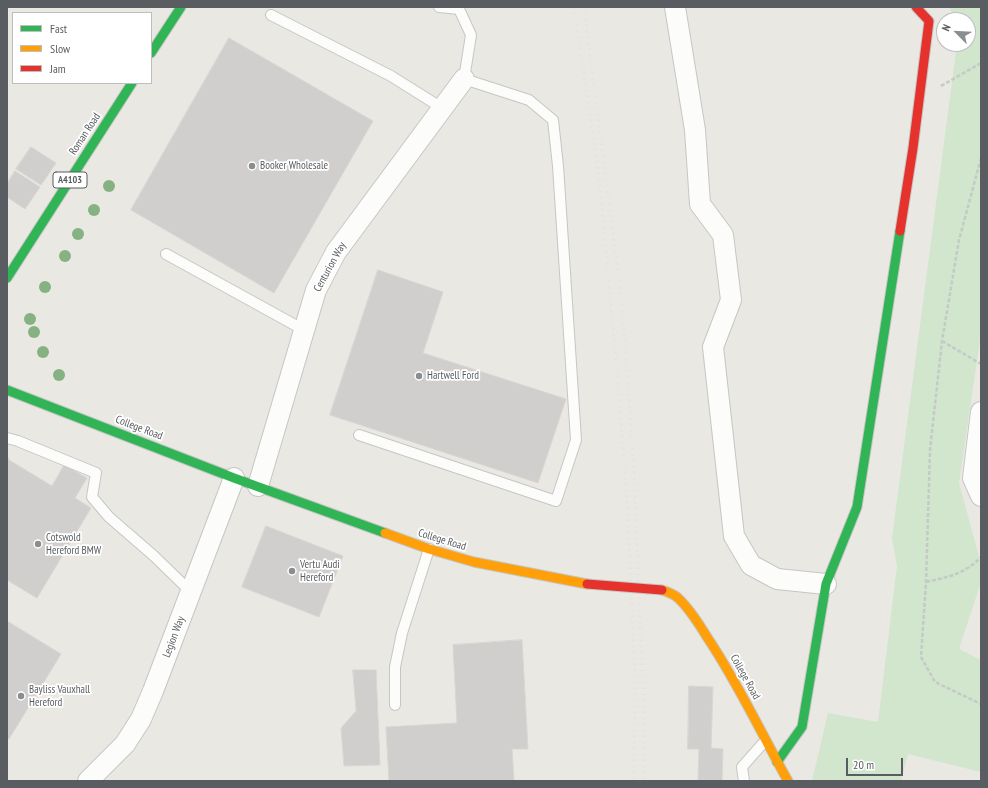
<!DOCTYPE html>
<style>
body{margin:0}
#map{position:relative;width:988px;height:788px;overflow:hidden;background:#e9e8e3;font-family:"PT Sans Narrow",sans-serif}
canvas{display:block}
.frame{position:absolute;inset:0;border:8px solid #595d61;pointer-events:none}
.legend{position:absolute;left:12px;top:12px;width:140px;height:72px;box-sizing:border-box;background:#fff;border:1px solid #bdbec0;margin:0;padding:5px 7px;list-style:none;font-size:12px;color:#595d61}
.legend li{display:flex;align-items:center;gap:8px;height:20px}
.legend b{width:20px;border:1px solid #bdbec0}
.north{position:absolute;left:936px;top:12px;width:40px;height:40px;box-sizing:border-box;background:#fff;border:1px solid #bdbec0;border-radius:50%;rotate:294deg;font-size:11px;font-weight:700;line-height:16px;text-align:center;color:#595d61}
.north::after{content:'';display:block;margin:auto;width:14px;height:18px;background:#8b8e8e;clip-path:polygon(50% 0,100% 100%,50% 72%,0 100%)}
.scale{position:absolute;left:846px;top:758px;width:57px;height:18px;box-sizing:border-box;border:2px solid #595d61;border-top:0;padding-left:5px;font-size:12px;line-height:14px;white-space:nowrap;color:#595d61;-webkit-text-stroke:3px #fff;paint-order:stroke}
</style>
<div id="map">
<canvas width="988" height="788"></canvas>
<div class="frame"></div>
<ul class="legend">
<li><b style="height:5px;background:#30b455"></b>Fast</li>
<li><b style="height:5px;background:#ff9f0a"></b>Slow</li>
<li><b style="height:5px;background:#e5322d"></b>Jam</li>
</ul>
<div class="north">N</div>
<div class="scale">20 m</div>
</div>
<script>
const g = document.querySelector('canvas').getContext('2d');
g.lineJoin = 'round';
function fill(path, color) {
  g.fillStyle = color;
  g.fill(path, 'evenodd');
}
function strokePath(path, color, width, dash) {
  g.strokeStyle = color;
  g.lineWidth = width;
  g.lineCap = dash ? 'butt' : 'round';
  g.setLineDash(dash || []);
  g.stroke(path);
}
function label(font, color, halo, rows, align = 'center') {
  g.font = font + ' "PT Sans Narrow",sans-serif';
  g.lineWidth = 3.5;
  g.setLineDash([]);
  g.textBaseline = 'middle';
  g.strokeStyle = halo;
  g.fillStyle = color;
  for (const [text, x, y, turn = 0] of rows) {
    g.save();
    g.translate(x, y);
    g.rotate((+turn || 0) * Math.PI / 180);
    g.textAlign = isNaN(turn) ? turn : align;
    if (halo) g.strokeText(text, 0, 0);
    g.fillText(text, 0, 0);
    g.restore();
  }
}
const green = new Path2D(`
 M 949,7 L 981,7 L 981,333 L 959,483 L 981,564 L 981,582 L 959,649 L 981,660 L 981,772 L 908,754 L 901,781 L 812,781 L 828,713 L 878,722 L 897,566 L 892,538 L 957,44 L 968,44 L 968,20 L 956,20 Z`);
const building = new Path2D(`
 M 229,38 L 373,121 L 274,293 L 131,210 Z
 M 31,147 L 56,163 L 41,185 L 16,169 Z
 M 15,171 L 40,187 L 25,209 L 7,197 L 7,184 Z
 M 378,270 L 443,292 L 423,353 L 566,399 L 538,483 L 330,415 Z
 M 7,455 L 9,460 L 52,486 L 64,465 L 87,478 L 75,498 L 91,508 L 37,598 L 7,580 Z
 M 266,526 L 343,556 L 319,617 L 242,587 Z
 M 7,621 L 61,654 L 9,739 L 7,738 Z
 M 522,640 L 528,749 L 512,749 L 514,781 L 389,781 L 386,727 L 457,723 L 453,645 Z
 M 353,670 L 376,670 L 380,765 L 344,766 L 341,728 L 356,711 Z
 M 689,686 L 713,687 L 711,748 L 723,749 L 722,781 L 698,781 L 699,749 L 688,749 Z`);
const path = new Path2D(`
 M 941,86 L 981,63
 M 981,158 L 959,240 L 942,341 L 930,450 L 926,582 L 921,657 L 935,682 L 981,704
 M 942,341 L 981,364
 M 926,582 C 948,577 965,574 981,557`);
const lane = new Path2D(`
 M 271,15 L 391,76 L 442,108
 M 166,254 L 304,330
 M 359,435 L 556,501 L 576,440 L 558,166 L 553,120 L 529,100 L 464,79 L 471,35 L 459,9 L 439,7
 M 7,438 L 18,441 L 96,473 L 92,497 L 109,517 L 154,556 L 191,592
 M 395,705 L 395,667 L 402,633 L 429,549
 M 744,781 L 742,767 L 765,741`);
const street = new Path2D(`
 M 675,7 L 695,130 L 700,204 L 723,235 L 731,300 L 713,347 L 734,536 L 751,565 L 777,579 L 826,584
 M 981,412 L 973,478 L 981,496
 M 258,486 L 316,290 L 336,252 L 464,79
 M 88,781 L 125,744 L 141,719 L 153,691 L 234,478`);
const fast = new Path2D(`
 M 151,53 L 181,7
 M 7,278 L 132,83
 M 7,390 L 234,478 L 385,533
 M 777,762 L 802,727 L 826,584 L 857,507 L 900,231`);
const slow = new Path2D(`
 M 385,533 L 429,549 L 474,562 L 587,584
 M 662,590 C 668,592 674,594 678,598 C 690,609 699,624 707,637 C 738,683 761,733 788,781`);
const jam = new Path2D(`
 M 900,231 L 913,148 L 929,21 L 916,7`);
const rail = new Path2D(`
 M 574,7 L 599,177 L 617,371 L 627,498 L 635,676 L 634,781
 M 584,7 L 622,303 L 634,470 L 644,709 L 644,781`);
const jamBridge = new Path2D(`
 M 587,584 L 662,590`);
const trees = [
 [109,186],
 [94,210],
 [78,234],
 [65,256],
 [45,287],
 [30,319],
 [34,332],
 [43,352],
 [59,375]
];
const markers = [
 [252,166,4,"#8b8e8e"],
 [419,376,4,"#8b8e8e"],
 [38,544,4,"#8b8e8e"],
 [292,571,4,"#8b8e8e"],
 [21,696,4,"#8b8e8e"]
];
const shields = [
 [70,180,34]
];
const shieldNames = [
 ["A4103",70,180]
];
const streetNames = [
 ["Roman Road",85,134,-57],
 ["Centurion Way",330,267,-61],
 ["College Road",139,428,21],
 ["College Road",442,540,17],
 ["Legion Way",174,637,-69],
 ["College Road",745,677,61]
];
const poiNames = [
 ["Booker Wholesale",260,166],
 ["Hartwell Ford",427,376],
 ["Cotswold",46,538],
 ["Hereford BMW",46,551],
 ["Vertu Audi",300,565],
 ["Hereford",300,578],
 ["Bayliss Vauxhall",29,690],
 ["Hereford",29,703]
];
fill(green, '#d1e6cd');
fill(building, '#d1cfcd');
strokePath(building, '#d8d6d2', 1);
strokePath(lane, '#c6c6c5', 12);
strokePath(street, '#c6c6c5', 22);
strokePath(fast, '#c5c5c3', 11);
strokePath(slow, '#c5c5c3', 11);
strokePath(jam, '#c5c5c3', 11);
strokePath(path, '#c4cac6', 2.5, [4, 2]);
strokePath(lane, '#fcfcfb', 10);
strokePath(street, '#fcfcfb', 20);
strokePath(fast, '#30b455', 9);
strokePath(slow, '#ff9f0a', 9);
strokePath(jam, '#e5322d', 9);
strokePath(rail, '#e1e2e1', 3, [1, 5]);
strokePath(jamBridge, '#c5c5c3', 11, []);
strokePath(jamBridge, '#e5322d', 9);
g.fillStyle = '#86b283';
for (const [x, y] of trees) {
  g.beginPath();
  g.arc(x, y, 6, 0, 2 * Math.PI);
  g.fill();
}
for (const [x, y, r, color] of markers) {
  const dot = new Path2D();
  dot.arc(x, y, r, 0, 2 * Math.PI);
  g.fillStyle = color;
  g.fill(dot);
  strokePath(dot, '#fff', 1.5);
}
for (const [x, y, w] of shields) {
  const box = new Path2D();
  box.roundRect(x - w / 2, y - 8, w, 16, 3);
  g.fillStyle = '#fff';
  g.fill(box);
  strokePath(box, '#595d61', 1);
}
label('bold 10px', '#595d61', null, shieldNames);
label('11px', '#595d61', '#fff', streetNames);
label('11px', '#595d61', '#fff', poiNames, 'left');
</script>
